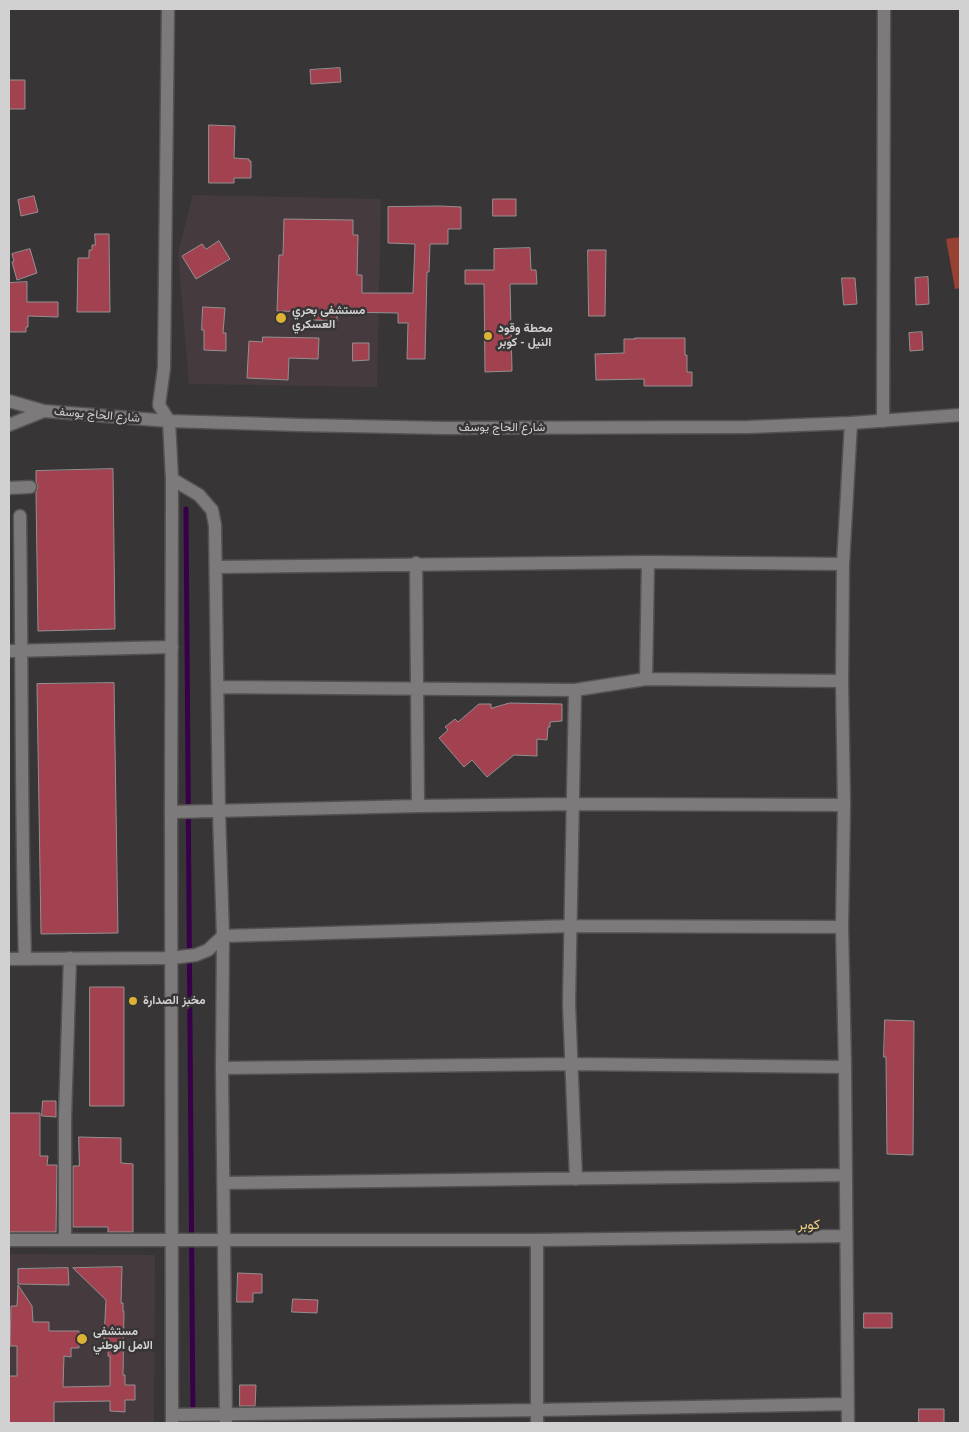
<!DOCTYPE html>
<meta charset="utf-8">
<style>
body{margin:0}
#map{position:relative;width:969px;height:1432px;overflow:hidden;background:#383536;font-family:"PT Sans",sans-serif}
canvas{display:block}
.frame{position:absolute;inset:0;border:10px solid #d2d1d1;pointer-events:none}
</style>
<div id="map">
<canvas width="969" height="1432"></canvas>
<div class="frame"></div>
</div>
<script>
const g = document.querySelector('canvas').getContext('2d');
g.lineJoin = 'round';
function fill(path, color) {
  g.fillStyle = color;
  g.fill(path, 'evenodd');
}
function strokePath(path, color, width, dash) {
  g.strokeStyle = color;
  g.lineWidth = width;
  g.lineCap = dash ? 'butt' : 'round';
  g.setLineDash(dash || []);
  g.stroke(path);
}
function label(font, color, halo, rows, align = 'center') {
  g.font = font + ' "PT Sans",Vazirmatn,sans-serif';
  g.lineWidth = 5;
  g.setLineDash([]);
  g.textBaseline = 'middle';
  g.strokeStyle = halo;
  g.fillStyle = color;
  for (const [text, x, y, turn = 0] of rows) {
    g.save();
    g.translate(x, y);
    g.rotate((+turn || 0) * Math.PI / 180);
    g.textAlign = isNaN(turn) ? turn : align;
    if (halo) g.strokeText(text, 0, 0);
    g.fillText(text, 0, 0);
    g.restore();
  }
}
const built = new Path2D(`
 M 193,195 L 381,199 L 377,387 L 189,384 L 178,253 Z
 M 9,1254 L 155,1255 L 154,1423 L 9,1423 Z`);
const green = new Path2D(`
 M 960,237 L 960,288 L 955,289 L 946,239 Z`);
const stream = new Path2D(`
 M 186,509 L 193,1423`);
const building = new Path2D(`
 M 340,68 L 341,82 L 311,84 L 310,70 Z
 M 9,80 L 25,80 L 25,109 L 9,109 Z
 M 209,125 L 235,126 L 234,158 L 249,159 L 249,161 L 251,161 L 251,178 L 234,178 L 234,183 L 209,183 Z
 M 34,196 L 38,212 L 21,216 L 18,200 Z
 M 493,199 L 516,199 L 516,216 L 493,216 Z
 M 440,206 L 461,207 L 461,229 L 448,229 L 448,244 L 430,244 L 429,272 L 427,272 L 425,359 L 407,359 L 408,323 L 398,323 L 398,313 L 337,312 L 337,321 L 314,320 L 314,312 L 277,311 L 279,255 L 283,255 L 284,219 L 353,220 L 353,235 L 358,235 L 357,275 L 362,275 L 362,293 L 413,293 L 415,244 L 388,243 L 388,207 Z
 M 95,234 L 109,234 L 110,312 L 77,312 L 78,258 L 89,258 L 89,250 L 92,250 L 92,245 L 95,245 Z
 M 219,241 L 230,259 L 196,279 L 182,256 L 202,244 L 206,249 Z
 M 530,248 L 531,270 L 536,270 L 537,284 L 510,284 L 512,371 L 485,372 L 484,284 L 465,284 L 465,270 L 494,270 L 494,249 Z
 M 30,249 L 37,273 L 17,280 L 12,262 L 14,261 L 12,254 Z
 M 588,250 L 606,250 L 605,316 L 589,316 Z
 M 928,277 L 929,304 L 916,305 L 915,278 Z
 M 842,278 L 855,278 L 857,304 L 844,305 Z
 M 27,282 L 27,302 L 58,302 L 58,317 L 28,316 L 28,327 L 26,327 L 26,332 L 9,332 L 9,283 Z
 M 203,307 L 225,308 L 223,333 L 226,333 L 226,351 L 204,350 L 204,330 L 202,330 Z
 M 922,332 L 923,350 L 910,351 L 909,333 Z
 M 263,337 L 319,338 L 318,359 L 289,358 L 288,380 L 247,378 L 249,341 L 262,342 Z
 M 635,338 L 685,338 L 685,355 L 687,355 L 687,372 L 692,372 L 692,386 L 644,386 L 644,379 L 596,380 L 595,354 L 624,353 L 624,339 L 635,339 Z
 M 353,343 L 369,343 L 369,360 L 353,361 Z
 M 113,469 L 115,629 L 38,631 L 36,492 L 38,487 L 36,482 L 36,471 Z
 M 114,683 L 118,933 L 41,934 L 37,684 Z
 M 510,703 L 562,704 L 562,721 L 550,722 L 550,727 L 548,727 L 547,740 L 537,739 L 537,756 L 514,755 L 487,777 L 472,760 L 464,767 L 439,738 L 448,730 L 445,727 L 455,719 L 458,722 L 479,704 L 491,704 L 491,708 Z
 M 90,987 L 124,987 L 124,1106 L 90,1106 Z
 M 885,1020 L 914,1021 L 913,1155 L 887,1154 L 886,1057 L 884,1057 Z
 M 43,1101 L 56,1101 L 56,1117 L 42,1116 Z
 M 9,1113 L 40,1113 L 40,1156 L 48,1156 L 47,1165 L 57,1165 L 56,1232 L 9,1232 Z
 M 79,1137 L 121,1138 L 121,1163 L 133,1164 L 133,1232 L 108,1232 L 108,1227 L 73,1227 L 73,1166 L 79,1166 Z
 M 122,1267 L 121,1303 L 123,1303 L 123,1311 L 124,1311 L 123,1375 L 125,1375 L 125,1385 L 135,1385 L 135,1400 L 125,1400 L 125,1412 L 110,1411 L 110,1401 L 54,1402 L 54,1423 L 9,1423 L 9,1376 L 17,1376 L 17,1346 L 10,1346 L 11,1306 L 17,1306 L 18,1285 L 32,1306 L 33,1322 L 49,1322 L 49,1331 L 79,1331 L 79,1348 L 71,1348 L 71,1357 L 64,1356 L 63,1387 L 110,1386 L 110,1356 L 108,1356 L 109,1339 L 104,1339 L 106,1300 L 73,1268 Z
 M 68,1268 L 69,1285 L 18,1284 L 18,1269 Z
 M 238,1273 L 262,1274 L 262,1293 L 253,1293 L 253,1302 L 237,1302 Z
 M 293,1299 L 318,1300 L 317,1313 L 292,1312 Z
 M 864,1313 L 892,1313 L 892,1328 L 864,1328 Z
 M 240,1385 L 256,1385 L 255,1406 L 240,1406 Z
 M 919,1409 L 944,1409 L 944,1423 L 919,1423 Z`);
const minor = new Path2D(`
 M 168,9 L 164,368 L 159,405 L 169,421
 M 883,421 L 884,9
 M 172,479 L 199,495 L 212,510 L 215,525 L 219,812 L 223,936 L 222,1068 L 226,1423
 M 9,488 L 30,487
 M 20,516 C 22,663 21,811 25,959
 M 416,563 L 418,806
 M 216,567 L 648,562 L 843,564
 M 9,651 L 172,647
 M 646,679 L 648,562
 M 217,687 L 575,690 L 646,679 L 842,681
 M 575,690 L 569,1003 L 576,1179
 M 171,812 L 418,806 L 573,804 L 844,805
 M 9,959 L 171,958 L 196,955 L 208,950 L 223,936 L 571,926 L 842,927
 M 222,1068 L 571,1064 L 845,1067
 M 223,1183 L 845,1175
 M 9,1240 L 537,1240 L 846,1236
 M 65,1240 L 65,1118 L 70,958
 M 537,1240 L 537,1423
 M 172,1415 L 537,1410 L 847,1404
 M 848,1423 L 845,1067 L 842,927 L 844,805 L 842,681 L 843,564 L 851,423`);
const tertiary = new Path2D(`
 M 169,421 L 172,479 L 171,812 L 172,1423`);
const secondary = new Path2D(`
 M 9,401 L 44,411 L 169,421 L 299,425 L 445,428 L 748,427 L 851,423 L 960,415
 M 9,425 L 44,411`);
const markers = [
 [281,318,6,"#ddb133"],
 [488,336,5,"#ddb133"],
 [133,1001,5,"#ddb133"],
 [82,1339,6,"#ddb133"]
];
const poiNames = [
 ["مستشفى بحري",292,311],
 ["العسكري",292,325],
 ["محطة وقود",498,329],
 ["النيل - كوبر",498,343],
 ["مخبز الصدارة",143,1001],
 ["مستشفى",93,1332],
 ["الامل الوطني",93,1346]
];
const streetNames = [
 ["شارع الحاج يوسف",97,415,5],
 ["شارع الحاج يوسف",502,428]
];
const neighbourhoodNames = [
 ["كوبر",809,1225]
];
fill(built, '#453b3f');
fill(green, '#984132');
strokePath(stream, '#370048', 5);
fill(building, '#a24251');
strokePath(building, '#949090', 1);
strokePath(minor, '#555253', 15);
strokePath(tertiary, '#555253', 15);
strokePath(secondary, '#555253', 15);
strokePath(minor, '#7d7a7b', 12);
strokePath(tertiary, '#7d7a7b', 12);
strokePath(secondary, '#7d7a7b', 12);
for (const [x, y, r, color] of markers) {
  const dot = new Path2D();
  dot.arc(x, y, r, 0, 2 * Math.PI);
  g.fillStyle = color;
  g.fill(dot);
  strokePath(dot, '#383536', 2);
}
label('bold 12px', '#d2d1d1', '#383536', poiNames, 'left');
label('12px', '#d2d1d1', '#383536', streetNames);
label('14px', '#eed085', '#383536', neighbourhoodNames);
</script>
